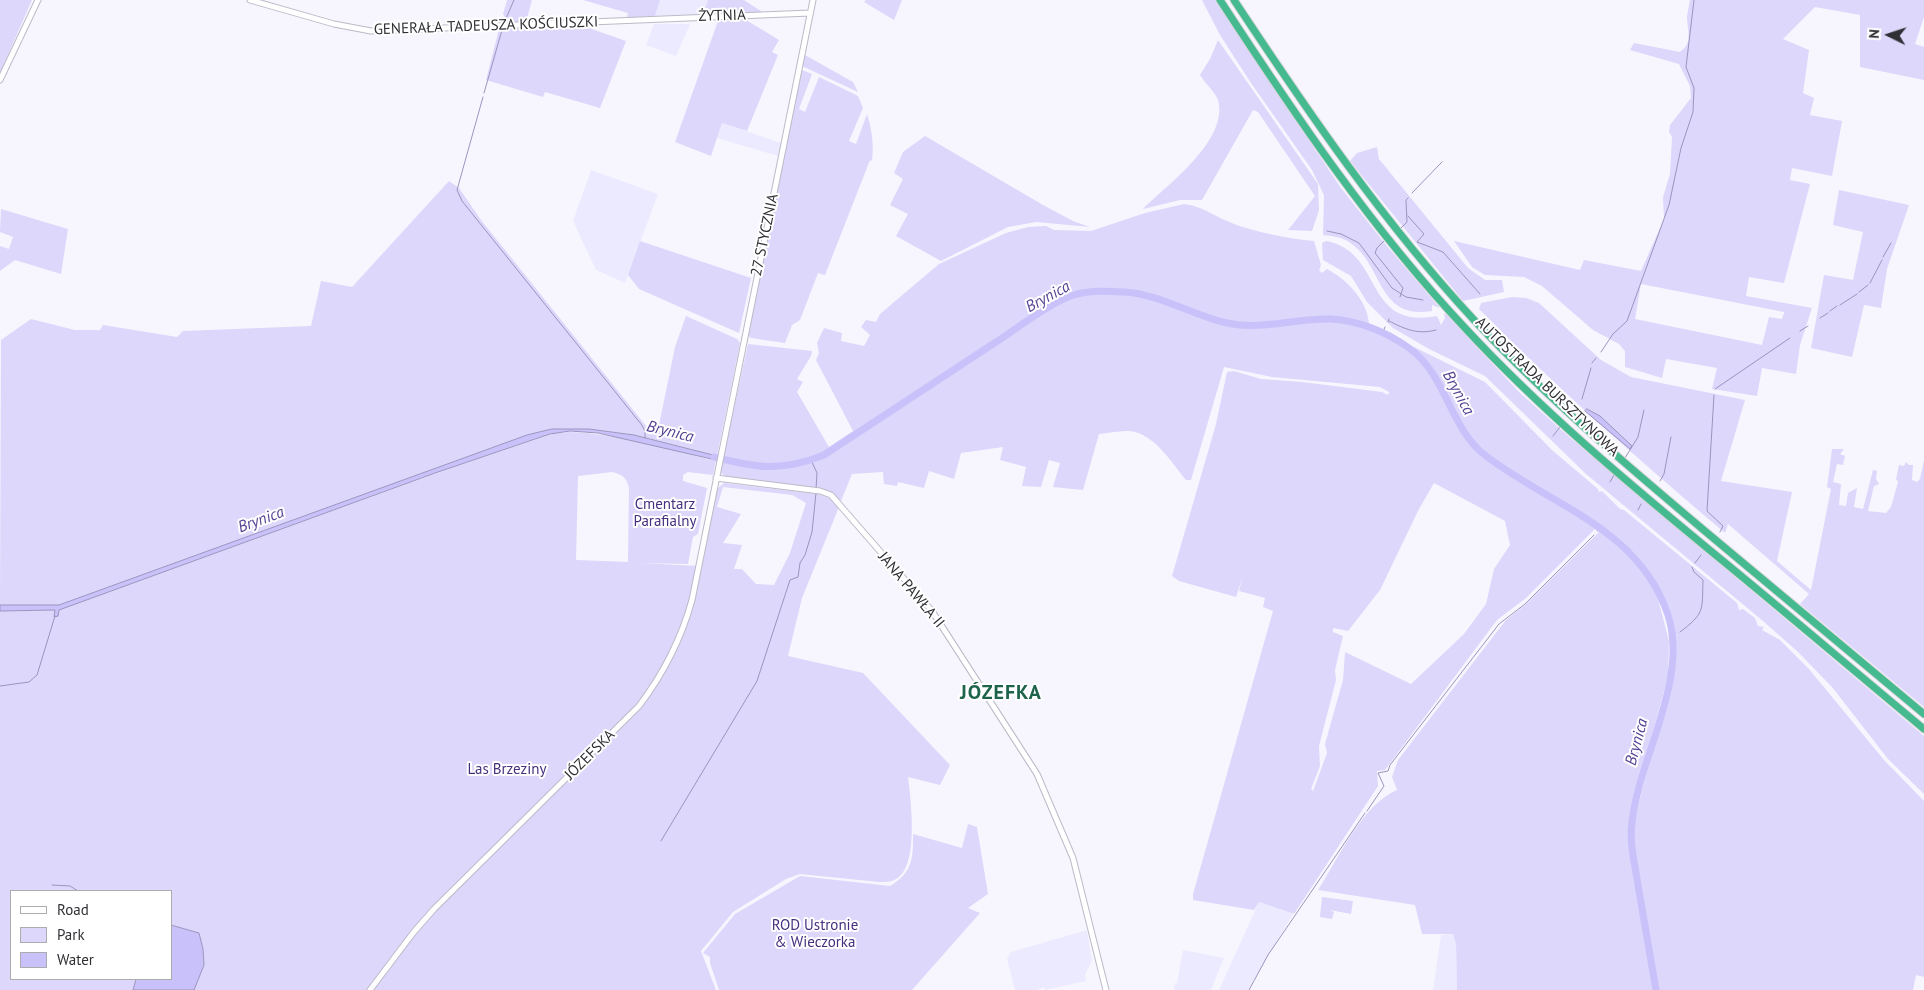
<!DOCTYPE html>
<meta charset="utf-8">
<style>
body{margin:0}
#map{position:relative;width:1924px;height:990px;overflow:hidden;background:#f7f6fe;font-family:"PT Sans",sans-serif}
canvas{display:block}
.legend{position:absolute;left:10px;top:890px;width:162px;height:90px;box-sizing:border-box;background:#fff;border:1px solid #acacae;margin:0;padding:6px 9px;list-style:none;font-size:15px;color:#302f34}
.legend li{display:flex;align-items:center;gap:10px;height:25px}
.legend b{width:25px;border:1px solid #acacae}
.north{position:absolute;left:1864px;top:10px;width:50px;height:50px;-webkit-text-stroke:4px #fff;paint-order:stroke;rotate:274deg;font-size:14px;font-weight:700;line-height:20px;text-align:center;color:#302f34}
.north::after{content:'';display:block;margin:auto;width:18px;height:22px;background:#302f34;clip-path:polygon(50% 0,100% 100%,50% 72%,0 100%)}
</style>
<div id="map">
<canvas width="1924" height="990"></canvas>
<ul class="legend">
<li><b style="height:6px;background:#fff"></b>Road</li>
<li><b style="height:14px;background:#dcd7fb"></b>Park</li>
<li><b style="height:14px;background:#c9c1f9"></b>Water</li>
</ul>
<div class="north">N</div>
</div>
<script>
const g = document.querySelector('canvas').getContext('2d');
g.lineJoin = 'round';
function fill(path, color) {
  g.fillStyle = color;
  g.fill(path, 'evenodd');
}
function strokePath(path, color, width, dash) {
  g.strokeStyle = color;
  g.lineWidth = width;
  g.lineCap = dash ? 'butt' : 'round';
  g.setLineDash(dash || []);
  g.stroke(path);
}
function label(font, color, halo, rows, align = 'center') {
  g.font = font + ' "PT Sans",sans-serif';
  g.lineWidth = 4;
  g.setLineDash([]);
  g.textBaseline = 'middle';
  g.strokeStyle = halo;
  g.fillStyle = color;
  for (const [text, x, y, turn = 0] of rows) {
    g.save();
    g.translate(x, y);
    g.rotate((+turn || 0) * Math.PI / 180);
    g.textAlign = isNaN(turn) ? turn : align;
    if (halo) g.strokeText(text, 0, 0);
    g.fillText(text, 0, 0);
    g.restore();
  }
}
const built = new Path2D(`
 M 660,0 L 708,0 L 703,15 L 655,16 Z
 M 654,24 L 690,24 L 676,56 L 646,45 Z
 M 722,123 L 781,143 L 778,156 L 717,138 Z
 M 591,170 L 658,194 L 625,283 L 596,270 L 573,221 Z
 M 1259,902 L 1293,914 L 1248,990 L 1219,990 Z
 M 1087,930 L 1092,961 L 1085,974 L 1086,981 L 1045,990 L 1044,987 L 1037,990 L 1015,990 L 1007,959 L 1011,952 Z
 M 1453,934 L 1456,944 L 1457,990 L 1433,990 L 1441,935 Z
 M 1183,950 L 1224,958 L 1211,990 L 1174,990 L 1175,983 L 1177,983 Z`);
const green = new Path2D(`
 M 0,0 L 32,0 L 0,73 Z
 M 507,0 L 532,0 L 526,22 L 509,23 L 503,14 Z
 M 583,0 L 660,0 L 655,16 L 627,18 L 628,13 Z
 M 708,0 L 744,0 L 764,13 L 703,15 Z
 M 866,0 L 902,0 L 894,20 L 864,2 Z
 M 1202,0 L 1215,0 L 1341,188 L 1386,245 L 1440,308 L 1432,305 L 1432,311 C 1376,320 1384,264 1349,242 C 1342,237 1331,236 1323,235 L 1324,195 L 1312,170 L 1251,83 L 1220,35 Z
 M 1690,0 L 1924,0 L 1924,17 L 1915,44 L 1924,47 L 1924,80 L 1860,67 L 1860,15 L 1815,7 L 1783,39 L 1809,50 L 1803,93 L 1814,98 L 1810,115 L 1842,121 L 1832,176 L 1792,168 L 1790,180 L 1810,184 L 1784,283 L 1749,277 L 1746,296 L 1812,308 L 1800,345 L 1796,374 L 1762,368 L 1757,396 L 1712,389 L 1717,368 L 1666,359 L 1662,378 L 1625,367 L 1625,351 L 1619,344 L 1593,330 L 1542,286 L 1524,277 L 1485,275 L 1472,267 L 1454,241 L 1580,270 L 1584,260 L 1641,271 L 1664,219 L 1663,197 L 1670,174 L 1672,137 L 1669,132 L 1670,125 L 1691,98 L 1690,86 L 1679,64 L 1630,50 L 1634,43 L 1680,52 C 1694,42 1687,31 1687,16 C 1688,11 1689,5 1690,0 ZM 1641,284 L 1784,312 L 1784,313 L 1782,319 L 1769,317 L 1762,345 L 1635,319 Z
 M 746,20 L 779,40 L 772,52 L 778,55 L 747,131 L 722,123 L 711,156 L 675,142 L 718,21 Z
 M 585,25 L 586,27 L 626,41 L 600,108 L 545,92 L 543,97 L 486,80 L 499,29 Z
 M 1218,40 L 1318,184 L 1319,210 L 1312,231 L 1288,230 L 1315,196 L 1258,112 L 1253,110 L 1202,200 L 1180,200 L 1143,209 C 1168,184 1229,140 1218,100 C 1215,92 1205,83 1200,75 L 1210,59 Z
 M 805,55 L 853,82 L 858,92 L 802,66 Z
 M 802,70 L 812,74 L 799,109 L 805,112 L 819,77 L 858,96 L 863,108 L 849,141 L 856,144 L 867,114 C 872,130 874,144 872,161 L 870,160 L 825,275 L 818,273 L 800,320 L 792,325 L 785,343 L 751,338 L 747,335 Z
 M 925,136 L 1043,205 L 1073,221 L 1090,227 L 1036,222 L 1008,227 L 941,261 L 896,236 L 908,214 L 890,205 L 903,179 L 894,173 L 903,152 Z
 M 1377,147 L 1379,159 L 1468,268 L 1485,280 L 1502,280 L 1504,292 L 1463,301 L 1350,161 L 1357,153 Z
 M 449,181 L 459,188 L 481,220 L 646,426 L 648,434 L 657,435 L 675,347 L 686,316 L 737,339 L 740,343 L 717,456 C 649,439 595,419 524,436 L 59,605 L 0,606 L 1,340 L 31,319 L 75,330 L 100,330 L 103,325 L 177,337 L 183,331 L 311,326 L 321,281 L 352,287 Z
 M 1839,190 L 1909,205 L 1887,269 L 1881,308 L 1864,305 L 1852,357 L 1811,348 L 1824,275 L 1853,280 L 1863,232 L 1833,225 Z
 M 1184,204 C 1202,206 1212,215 1227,221 C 1249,231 1290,239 1314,241 L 1321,265 L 1319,270 L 1322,273 L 1327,269 C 1348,280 1370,303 1369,328 C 1382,335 1398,341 1410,350 C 1435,368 1445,400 1458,425 C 1465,438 1475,448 1486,458 L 1596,528 L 1526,598 L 1497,620 L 1385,770 L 1377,771 L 1378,786 L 1294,914 L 1259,902 L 1254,910 L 1193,900 L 1193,894 L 1273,611 L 1263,607 L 1265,598 L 1239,591 L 1243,576 L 1236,597 L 1179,581 L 1172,576 L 1216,424 L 1227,372 L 1234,371 L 1261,379 L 1302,382 L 1382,392 L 1388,395 L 1389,392 L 1380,387 L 1272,377 L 1224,367 L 1191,480 L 1186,480 C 1172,463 1157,438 1135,432 C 1125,429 1110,433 1099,434 L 1083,490 L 1053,487 L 1060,463 L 1049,460 L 1041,487 L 1022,486 L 1026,467 L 1000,460 L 1003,447 L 961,453 L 954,479 L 929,471 L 924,488 L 898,482 L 897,486 L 884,484 L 883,472 L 852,474 L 841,501 L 822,489 L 725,476 L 720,472 L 748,344 L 812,351 L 811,356 L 797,379 L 803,382 L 797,392 L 829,447 L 853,431 L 816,360 L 819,353 L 817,343 L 824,328 L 842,333 L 841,341 L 864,346 L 870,335 L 861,327 L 866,320 L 876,322 L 880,314 L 939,264 L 1006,233 L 1028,227 L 1046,226 L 1054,230 L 1091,231 L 1145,213 ZM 1434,483 L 1505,521 L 1510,545 L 1494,569 L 1486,604 L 1464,634 L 1411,684 L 1345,652 L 1343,680 L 1325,744 L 1327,753 L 1313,791 L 1311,789 L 1320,766 L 1319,746 L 1336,680 L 1335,670 L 1343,636 L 1333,632 L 1333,628 L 1348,631 L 1380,590 L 1419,509 Z
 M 1,209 L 68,229 L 61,274 L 15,260 L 0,271 L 0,246 L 9,249 L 13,237 L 0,232 Z
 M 640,241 L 751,278 L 739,333 L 639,289 L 628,275 Z
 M 1326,241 C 1385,252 1362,330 1437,316 L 1441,325 L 1445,318 L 1444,314 L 1446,314 L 1519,392 L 1567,435 L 1924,736 L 1924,794 L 1888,759 L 1832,687 L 1798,652 L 1763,621 L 1586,474 L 1485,376 L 1429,349 L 1393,328 L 1367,302 L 1351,276 L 1323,260 L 1322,243 Z
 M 1512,297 L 1526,298 L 1539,303 L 1601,360 L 1631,377 L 1745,400 L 1721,481 L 1792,492 L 1777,561 L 1811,590 L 1831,489 L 1827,487 L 1832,449 L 1844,449 L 1840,454 L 1845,456 L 1843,465 L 1837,464 L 1833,482 L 1841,484 L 1839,505 L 1846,506 L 1848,493 L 1857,488 L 1854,507 L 1863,509 L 1873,470 L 1877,471 L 1876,479 L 1879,484 L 1874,486 L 1868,511 L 1886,513 L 1891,507 L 1898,482 L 1896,479 L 1899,465 L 1904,466 L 1906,462 L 1909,465 L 1913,465 L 1912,480 L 1917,482 L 1920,479 L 1924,460 L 1924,707 L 1800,604 L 1809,594 L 1728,524 L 1725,533 C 1640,461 1557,388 1479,309 L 1481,303 Z
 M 1412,346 L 1485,382 L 1553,451 L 1598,489 L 1599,492 L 1602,491 L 1620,509 L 1624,510 L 1737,603 L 1739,610 L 1743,609 L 1755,618 L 1758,626 L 1764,627 L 1762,630 L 1780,640 L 1809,669 L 1884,760 L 1924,801 L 1924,977 L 1916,975 L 1913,990 L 1658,990 L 1634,844 L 1634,825 C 1645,769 1669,714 1675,656 C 1680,609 1648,559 1612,533 C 1568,501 1515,481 1476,443 C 1457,426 1451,399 1438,378 C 1431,366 1420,356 1412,346 Z
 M 570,432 C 620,434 668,449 716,461 L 713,475 L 688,472 L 683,475 L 683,481 L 707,488 L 698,534 L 693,537 L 688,564 L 640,563 L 699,566 L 715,495 L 718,488 L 724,483 L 818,494 L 831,499 L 839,507 L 802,598 L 788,656 L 863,673 L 950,765 L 940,785 L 908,777 C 911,801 918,858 900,876 C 894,882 887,882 879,882 L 800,874 L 786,879 L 733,912 L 701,951 L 716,990 L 194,990 L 204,965 L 203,949 L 199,933 L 171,925 L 171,891 L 11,891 L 11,979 L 136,979 L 133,990 L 0,990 L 0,611 L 59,610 L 451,468 L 555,433 ZM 612,472 C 623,475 626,477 629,488 L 628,562 L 576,560 L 578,476 ZM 723,487 L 792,495 L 806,503 L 790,553 L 774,585 L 756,584 L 742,569 L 734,569 L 742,545 L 723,543 L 741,514 L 717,507 Z
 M 1600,531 L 1622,547 L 1638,565 L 1656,591 L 1669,641 L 1668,677 L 1630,814 L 1629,840 L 1653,990 L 1457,990 L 1456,944 L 1453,934 L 1422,934 L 1415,905 L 1318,890 C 1338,859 1362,805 1397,790 L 1392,777 L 1398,760 L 1506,620 L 1525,605 Z
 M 968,824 L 977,827 L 988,894 L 968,908 L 980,913 L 912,990 L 719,990 L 710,963 L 710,957 L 703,953 L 735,914 L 800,876 L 890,886 C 913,872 913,859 913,834 L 962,848 Z
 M 1322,897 L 1353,901 L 1351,914 L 1330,910 L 1334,912 L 1332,919 L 1320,917 Z`);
const water = new Path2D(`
 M 1587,409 L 1600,416 L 1632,446 L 1630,449 L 1585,411 Z
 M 552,429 L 589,429 L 634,435 L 717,456 L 716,460 L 598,433 L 570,431 L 550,434 L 438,472 L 59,610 L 58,616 L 54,617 L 55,610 L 0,611 L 0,605 L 59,605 L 483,451 L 527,435 Z
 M 171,925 L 199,933 L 203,949 L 204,965 L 194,990 L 133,990 L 136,979 L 171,979 Z`);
const stream = new Path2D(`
 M 504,23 L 514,0
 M 484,93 L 502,30
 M 483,97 L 457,190 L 462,201 L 641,424 L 645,431 L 645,438
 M 1412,193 L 1442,162
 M 1408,216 L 1424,234 L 1417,242 L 1443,252 L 1480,294
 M 1401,228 L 1407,222 L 1406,200 L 1408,198
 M 1327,231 L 1341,234 L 1359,243 L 1392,288 L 1406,297 L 1423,300
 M 1384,241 L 1377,248 L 1375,253 L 1403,288 L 1400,297
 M 1883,257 L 1891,243
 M 1870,283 L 1882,260
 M 1859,292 L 1868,285
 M 1840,305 L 1857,294
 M 1830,311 L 1837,306
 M 1820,318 L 1828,313
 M 1389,321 C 1405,329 1417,335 1436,330
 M 1388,322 L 1389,319
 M 1800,331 L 1808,326
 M 1383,332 L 1385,327
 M 1601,352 L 1613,334 L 1627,321 L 1669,205 L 1681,148 L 1693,112 L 1694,88 L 1686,67 L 1694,0
 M 1592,363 L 1596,358
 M 1715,389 L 1790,338
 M 1714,395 L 1707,511 L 1723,526 L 1720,532
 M 1582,399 L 1591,368
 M 1553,436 L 1560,427
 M 1625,458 L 1638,437 L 1644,410
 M 811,460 L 817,473 L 816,489
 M 1660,481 L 1664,474 L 1671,437
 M 1610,482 L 1614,475
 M 1638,510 L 1641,504
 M 1597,531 L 1601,529
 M 1695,563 L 1701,555
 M 1680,632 C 1705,613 1702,611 1703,580 L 1694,572 L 1692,567
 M 1672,633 L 1675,633
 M 0,686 L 29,682 L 37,675 L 55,616
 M 1367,811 L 1384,786 L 1378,773 L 1388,771 L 1390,765 L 1499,624 L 1525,604 L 1594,535
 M 661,841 L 757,681 L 790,580 L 798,577 L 800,563 L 805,555 L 812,532 L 816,493
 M 52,885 L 70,886 L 78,891
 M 1249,990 L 1268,955 L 1365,813`);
const river = new Path2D(`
 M 714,457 C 757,468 782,472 824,455 C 881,417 939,380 996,342 C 1016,329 1053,301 1074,295 C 1090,290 1107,291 1124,292 C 1163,294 1201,321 1239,325 C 1270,328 1300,318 1331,319 C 1360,321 1385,331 1409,348 C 1447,375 1449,428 1486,456 C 1553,507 1639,528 1668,615 C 1689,680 1639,758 1632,822 C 1629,843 1635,864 1638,885 C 1644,920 1650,955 1656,990`);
const secondary = new Path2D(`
 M 250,0 L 334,24 L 371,31 L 810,13
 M 0,80 L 38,0
 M 716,478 L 820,491 L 831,495 L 932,611 L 1037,774 L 1073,858 L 1106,990
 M 370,990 L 413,933 L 434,909 L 639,706 C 664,673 681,640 692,600 L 813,0`);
const highway = new Path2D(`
 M 1220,0 C 1295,115 1371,228 1465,328 C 1541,410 1626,481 1712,552 C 1783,610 1853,670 1924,729
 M 1234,0 C 1308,112 1383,222 1475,321 C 1548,399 1630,468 1712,537 C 1783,596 1853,655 1924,714`);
const streetNames = [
 ["ŻYTNIA",722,16,-2],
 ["GENERAŁA TADEUSZA KOŚCIUSZKI",486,26,-2],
 ["27 STYCZNIA",765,235,-78],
 ["AUTOSTRADA BURSZTYNOWA",1547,387,44],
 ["JANA PAWŁA II",911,590,50],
 ["JÓZEFSKA",590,755,-45]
];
const parkNames = [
 ["Cmentarz",665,505],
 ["Parafialny",665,522],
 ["Las Brzeziny",507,770],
 ["ROD Ustronie",815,926],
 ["& Wieczorka",815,943]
];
const waterNames = [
 ["Brynica",1048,297,-29],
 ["Brynica",1458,393,61],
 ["Brynica",670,432,14],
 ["Brynica",261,520,-20],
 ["Brynica",1637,742,-75]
];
const districtNames = [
 ["JÓZEFKA",1001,693]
];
fill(built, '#eceaff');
fill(green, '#dcd7fb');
fill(water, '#c9c1f9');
strokePath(water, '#9b95be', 1);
strokePath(stream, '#9b95be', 1);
strokePath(river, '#c9c1f9', 7);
strokePath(secondary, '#bbbac7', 7);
strokePath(highway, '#d6d5d6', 9);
strokePath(secondary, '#fff', 5);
strokePath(highway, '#45b98f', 7);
label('15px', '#302f34', '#fff', streetNames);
label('15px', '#452f7e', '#fff', parkNames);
label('italic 16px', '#564292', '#fff', waterNames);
g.letterSpacing = '1px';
label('bold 20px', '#1e634b', '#fff', districtNames);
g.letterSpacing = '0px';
</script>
